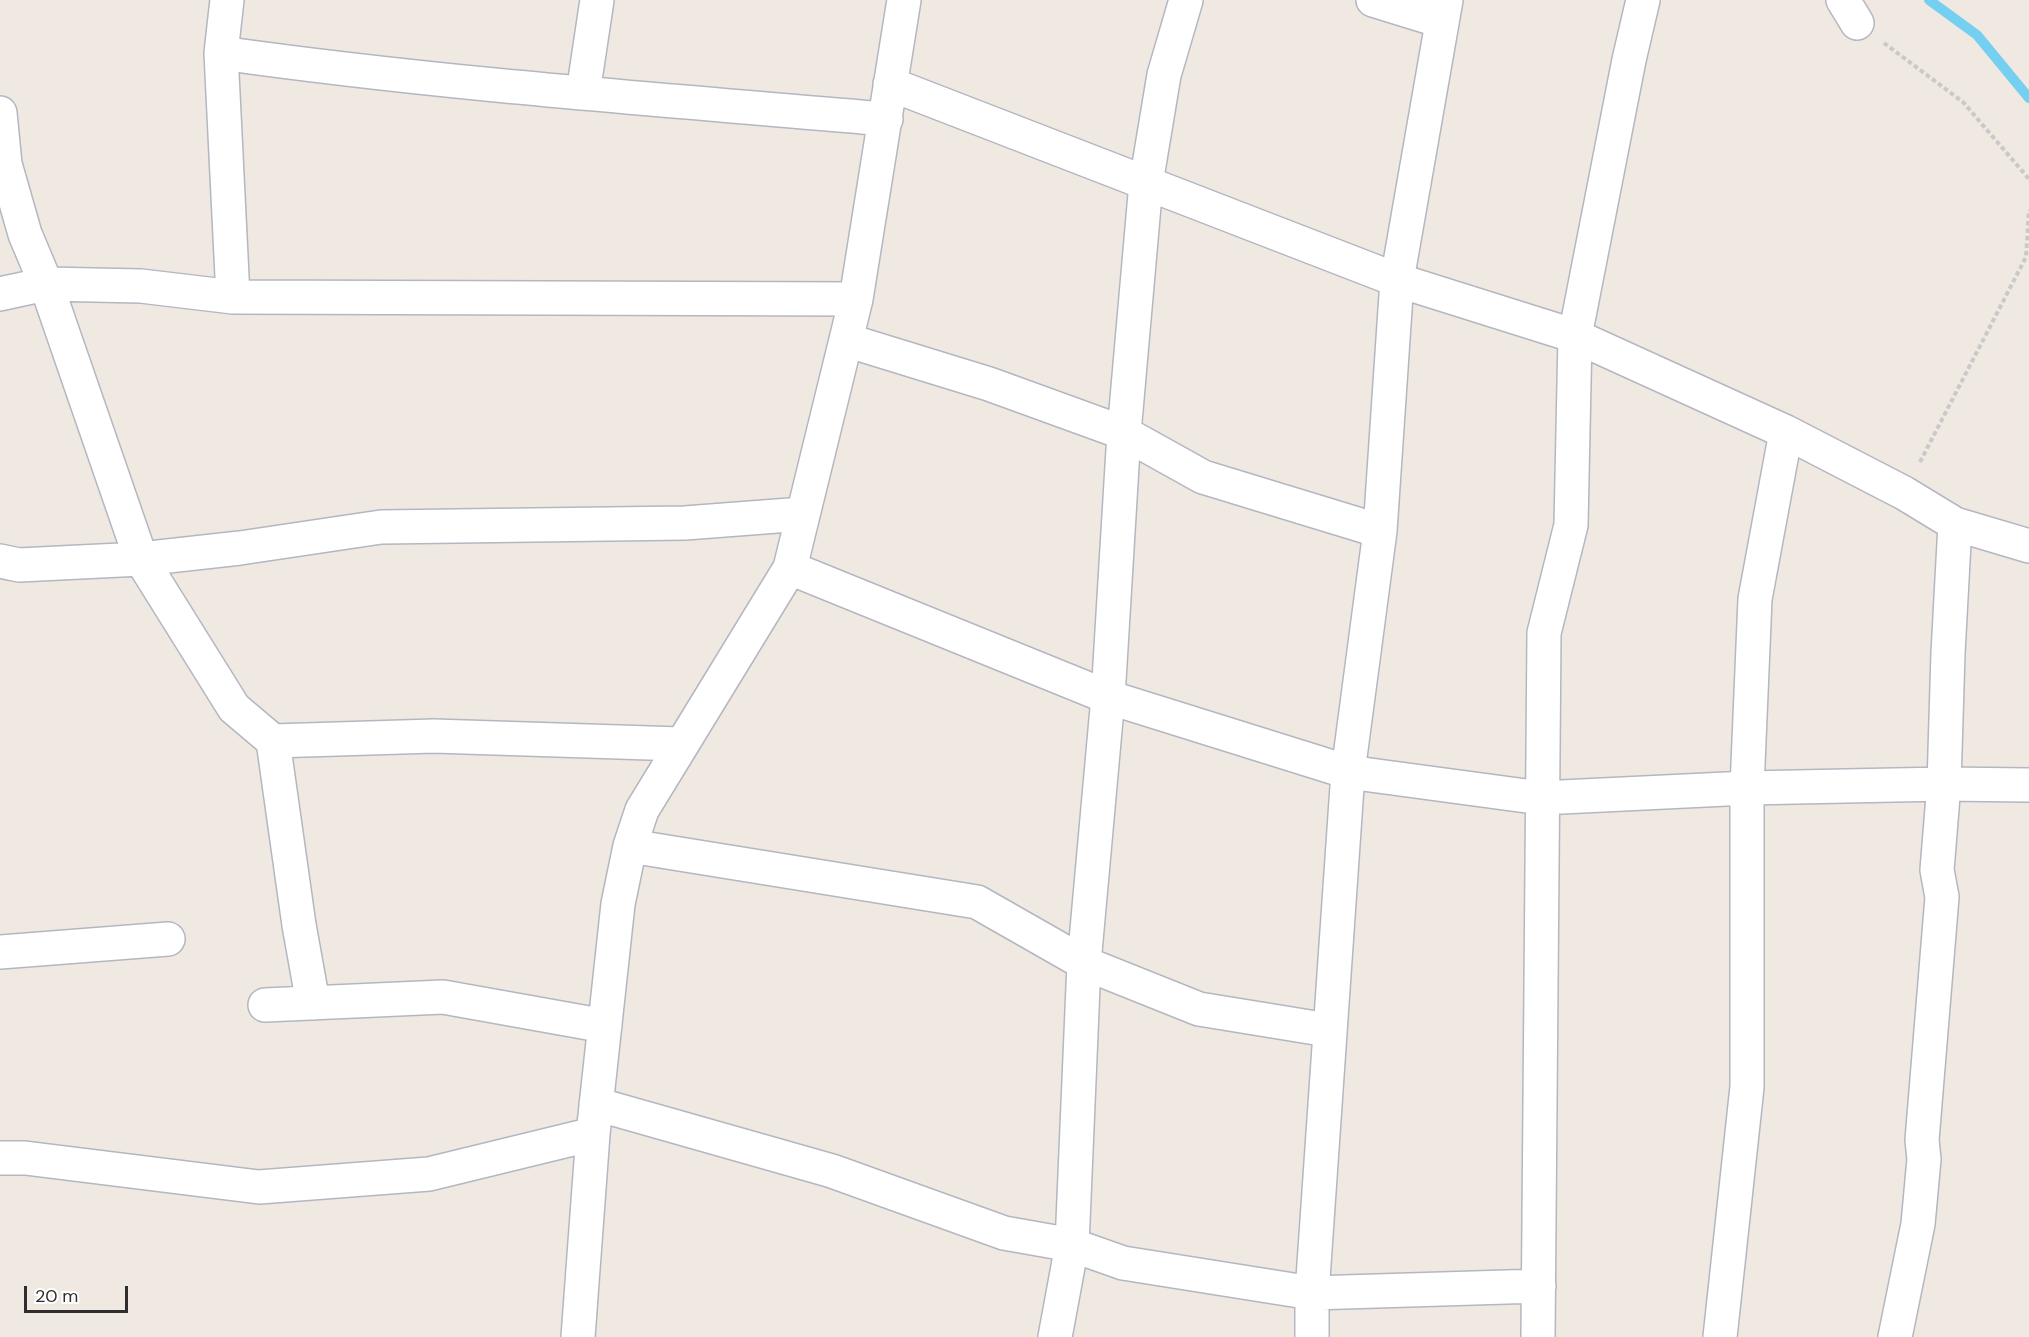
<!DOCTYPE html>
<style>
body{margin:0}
#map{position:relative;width:2029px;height:1337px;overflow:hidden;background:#efe9e1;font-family:"DM Sans",sans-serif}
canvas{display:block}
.scale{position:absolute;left:24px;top:1286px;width:104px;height:27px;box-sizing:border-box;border:3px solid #2e2e2e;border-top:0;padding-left:8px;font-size:18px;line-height:21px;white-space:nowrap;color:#2e2e2e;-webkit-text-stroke:4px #fff;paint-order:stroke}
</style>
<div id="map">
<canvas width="2029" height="1337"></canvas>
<div class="scale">20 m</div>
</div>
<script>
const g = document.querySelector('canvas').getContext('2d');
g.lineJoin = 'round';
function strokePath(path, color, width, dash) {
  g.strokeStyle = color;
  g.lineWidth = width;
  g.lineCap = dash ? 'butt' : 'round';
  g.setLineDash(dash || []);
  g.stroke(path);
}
const stream = new Path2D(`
 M 1929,0 L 1977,35 L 2029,98`);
const path = new Path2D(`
 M 1884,43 L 1963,102 L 2029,179
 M 1920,462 L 2026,257 L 2029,210`);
const minor = new Path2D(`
 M 227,0 L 221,53 L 233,297
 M 1373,0 L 1441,21
 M 1843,0 L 1857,23
 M 221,53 C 441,84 664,100 886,119
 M 890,84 L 1397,280 L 1575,336 L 1786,432 L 1904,493 L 1955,524 L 2029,546
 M 583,93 L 597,0
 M 0,113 L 5,164 L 25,234 L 46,284 L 141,559 L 234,708 L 273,741 L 434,736 L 680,744
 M 0,294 L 46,284 L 141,286 L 233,297 L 856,299
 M 846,340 L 989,384 L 1124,433 L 1203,477 L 1380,531
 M 0,561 L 19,565 L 141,559 L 240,548 L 381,527 L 685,523 L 803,514
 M 790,568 L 1108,697 L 1348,772 L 1541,798 L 1747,788 L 1944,784 L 2029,785
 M 273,741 L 299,925 L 313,1003
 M 630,846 L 977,902 L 1084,963 L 1199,1009 L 1328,1030
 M 0,952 L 168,939
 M 265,1005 L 443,997 L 605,1026
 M 596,1104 L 832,1171 L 1004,1233 L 1072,1245 L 1123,1263 L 1312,1293 L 1539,1286
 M 0,1158 L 25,1158 L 259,1187 L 429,1174 L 593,1134
 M 578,1337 L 593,1134 L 618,904 L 630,846 L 642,810 L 790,568 L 856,299 L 904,0
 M 1055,1337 L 1072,1245 L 1084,963 L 1108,697 L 1124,433 L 1146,183 L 1164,75 L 1186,0
 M 1312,1337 L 1312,1293 L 1348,772 L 1380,531 L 1397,280 L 1446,0
 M 1538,1337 L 1544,633 L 1571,525 L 1575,336 L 1629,60 L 1643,0
 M 1720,1337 L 1747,1087 L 1747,788 L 1755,599 L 1786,432
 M 1895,1337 L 1918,1224 L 1924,1159 L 1922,1140 L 1942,897 L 1937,870 L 1944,784 L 1948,653 L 1955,524`);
strokePath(stream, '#75cff0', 10);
strokePath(minor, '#b4b7c1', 36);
strokePath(path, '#c9c9c9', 4, [4.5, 3]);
strokePath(minor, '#fff', 33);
</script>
